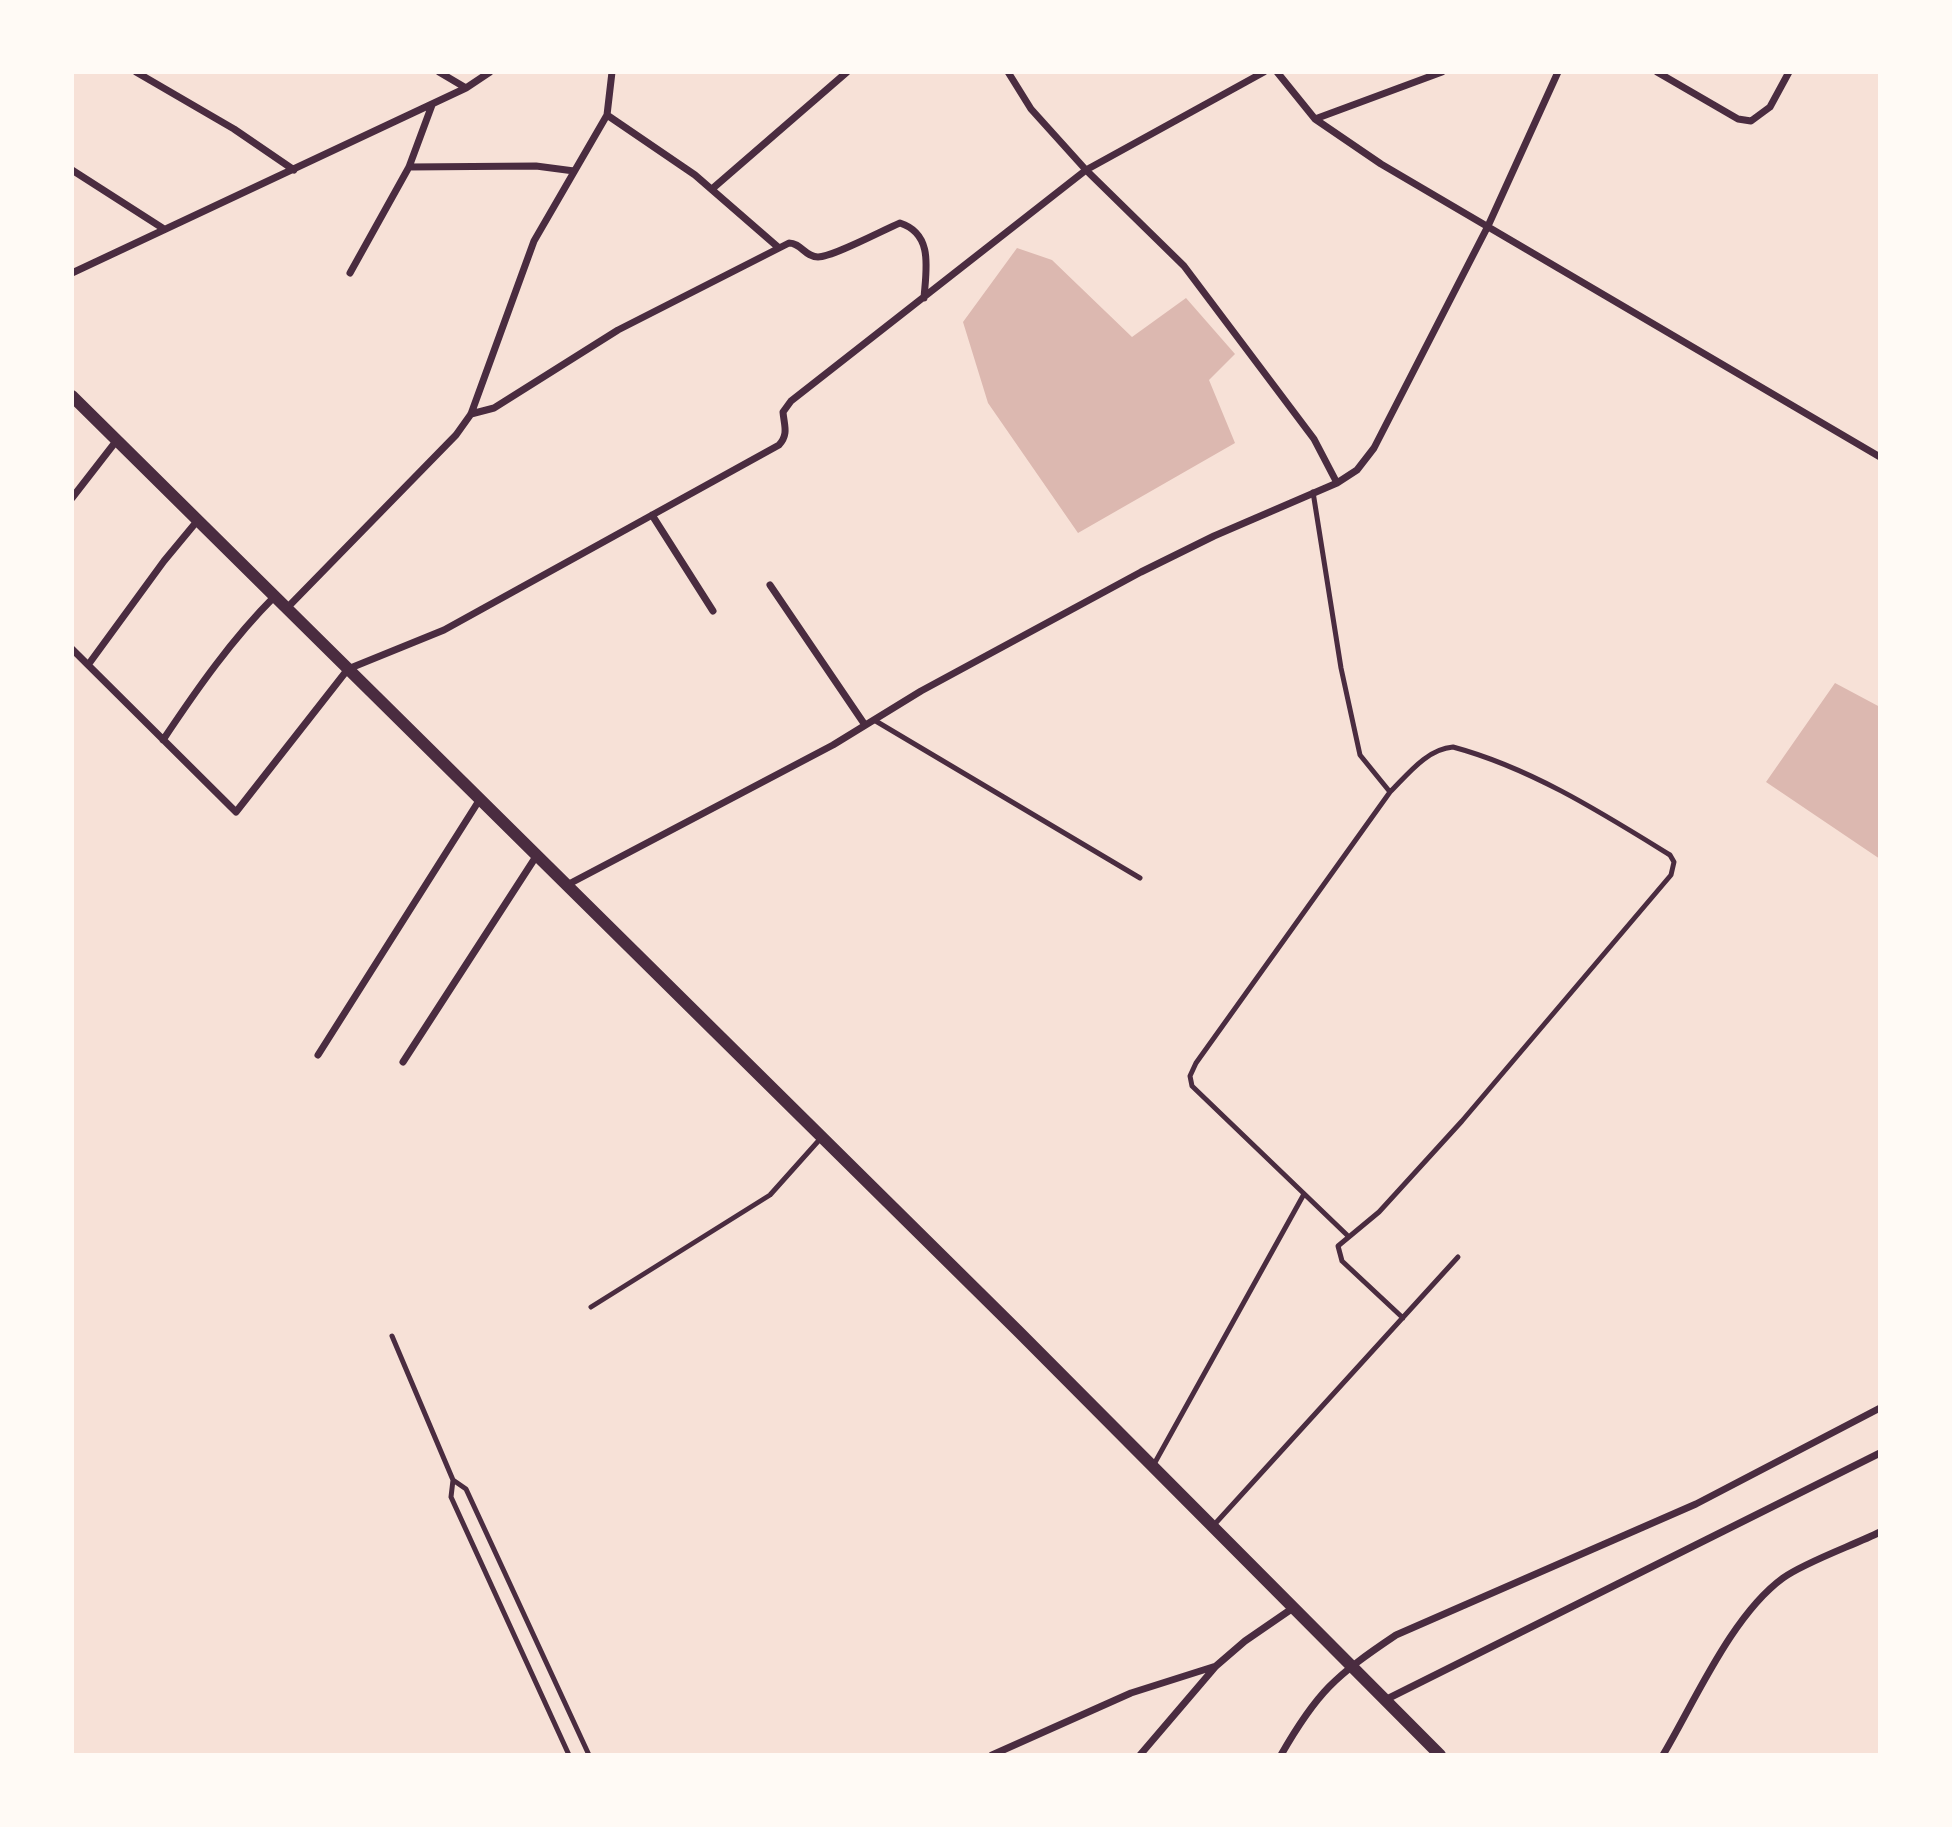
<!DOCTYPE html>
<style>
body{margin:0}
#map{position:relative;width:1952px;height:1827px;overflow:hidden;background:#f7e1d7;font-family:Manrope,sans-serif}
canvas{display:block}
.frame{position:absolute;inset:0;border:74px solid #fffaf5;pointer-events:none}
</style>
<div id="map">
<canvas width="1952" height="1827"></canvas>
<div class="frame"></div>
</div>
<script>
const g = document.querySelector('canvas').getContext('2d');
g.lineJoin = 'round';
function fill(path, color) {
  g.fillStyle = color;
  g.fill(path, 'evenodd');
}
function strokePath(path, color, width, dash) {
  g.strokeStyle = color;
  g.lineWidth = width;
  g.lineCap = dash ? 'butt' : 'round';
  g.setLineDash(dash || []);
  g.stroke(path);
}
const water = new Path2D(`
 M 1017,248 L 1052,260 L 1132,337 L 1186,298 L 1235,354 L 1209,380 L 1235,443 L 1078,533 L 988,403 L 963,322 Z
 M 1835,683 L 1880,707 L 1880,859 L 1766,782 Z`);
const service = new Path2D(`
 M 1313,492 L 1341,668 L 1360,755 L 1390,792 L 1196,1063 L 1190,1076 L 1192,1086 L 1347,1235
 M 874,720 L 1140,878
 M 1390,792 C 1408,774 1427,749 1453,747 C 1531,768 1602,813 1670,855 L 1674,862 L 1671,875 L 1462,1121 L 1379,1212 L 1338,1246 L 1342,1261 L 1403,1318
 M 591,1307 L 770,1195 L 821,1138
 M 392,1336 L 453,1480 L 451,1497 L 569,1755
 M 1153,1466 L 1304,1194
 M 453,1480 L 466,1489 L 589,1755
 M 1213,1526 L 1458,1257`);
const minor = new Path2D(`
 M 136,72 L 234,129 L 294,170
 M 1264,72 L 1086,170 L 1184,266 L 1314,439 L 1337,483
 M 1277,72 L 1315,119 L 1381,164 L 1880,457
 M 1657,72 L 1738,119 L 1751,121 L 1770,107 L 1789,72
 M 466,88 L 490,72
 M 607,115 L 695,175 L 779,248
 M 1315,119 L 1442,72
 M 409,167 L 536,166 L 574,171
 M 72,170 L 164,229
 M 712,189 L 847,72
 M 72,273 L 466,88 L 439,72
 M 350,273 L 409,167 L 432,105
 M 471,414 L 494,408 L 618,330 L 789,243 C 801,243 805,257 818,257 C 833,257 883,230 900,223 C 934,234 926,270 924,298
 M 72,498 L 117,440
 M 652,515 L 713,611
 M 770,585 L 865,725
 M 287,608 L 456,435 L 471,414 L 534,241 L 607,115 L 612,72
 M 72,649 L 236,812 L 348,669 L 444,630 L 779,445 C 789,434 784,425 783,412 L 791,401 L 1086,170 L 1031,109 L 1008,72
 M 88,665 L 164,561 L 198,520
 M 163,740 C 197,689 232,639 275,596
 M 567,885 L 833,745 L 921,691 L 1141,572 L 1214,536 L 1337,483 L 1357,470 L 1374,448 L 1488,226 L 1558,72
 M 318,1055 L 480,799
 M 403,1062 L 537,855
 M 1385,1700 L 1880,1453
 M 992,1755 L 1131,1693 L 1216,1666
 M 1140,1755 L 1216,1666 L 1245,1641 L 1293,1608
 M 1281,1755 C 1317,1692 1335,1676 1396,1635 L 1696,1504 L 1880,1408
 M 1663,1755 C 1695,1701 1732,1615 1783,1578 C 1805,1562 1854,1545 1880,1532`);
const tertiary = new Path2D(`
 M 72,396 L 1019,1332 L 1440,1755`);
fill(water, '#dcb8b0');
strokePath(service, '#4a2c40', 5);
strokePath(minor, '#4a2c40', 7);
strokePath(tertiary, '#4a2c40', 12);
</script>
